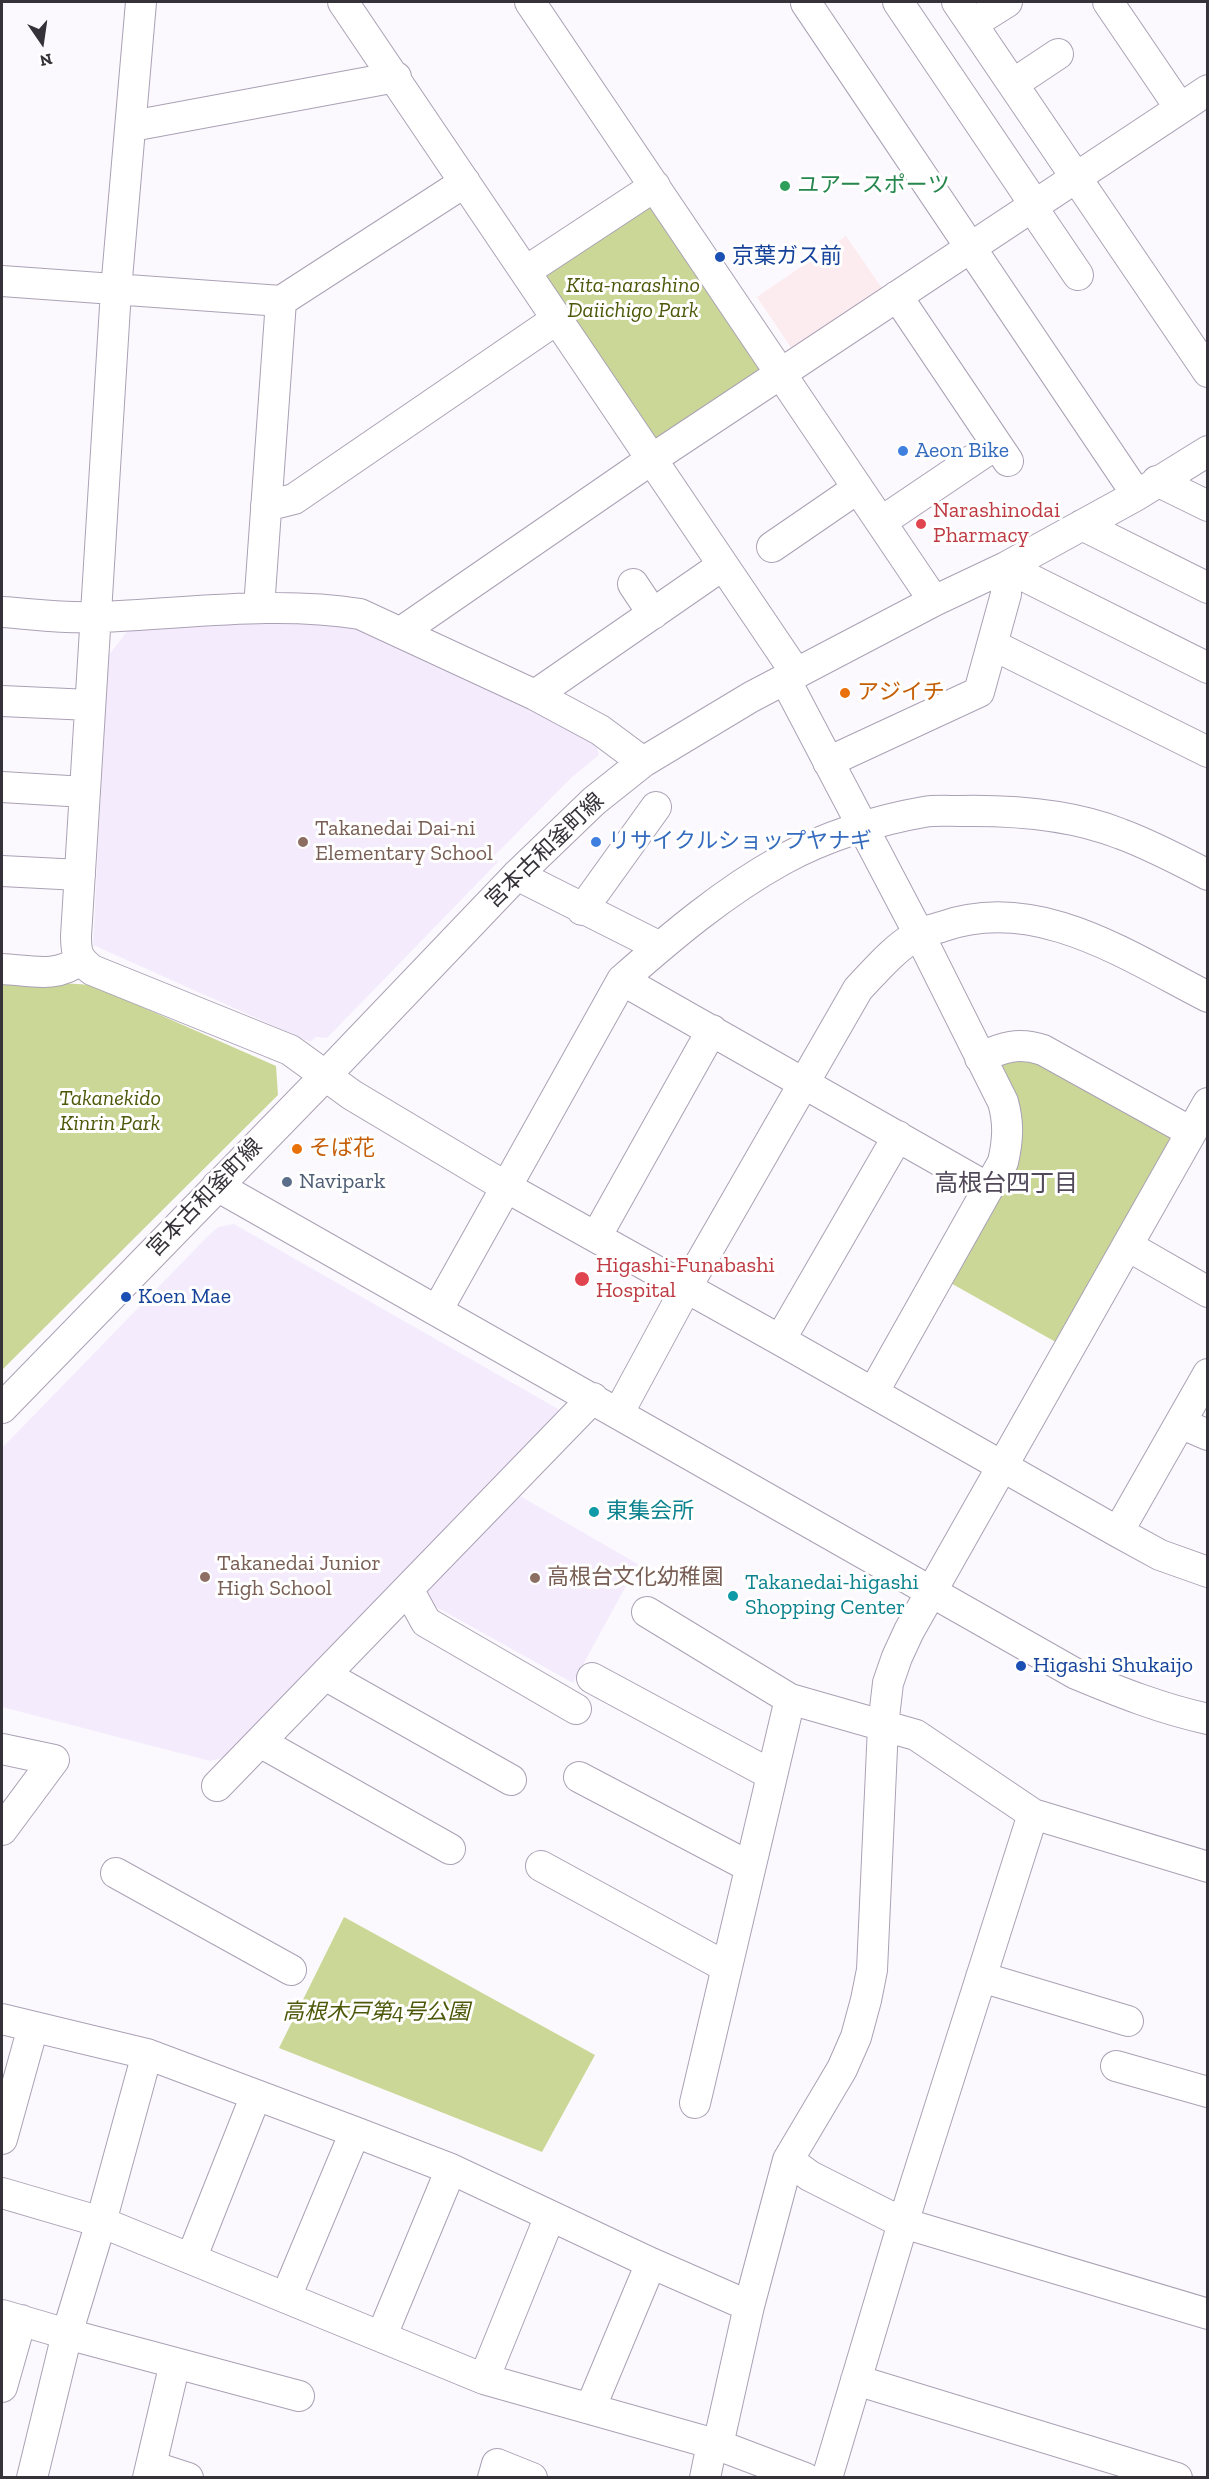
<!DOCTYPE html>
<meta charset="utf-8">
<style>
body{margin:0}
#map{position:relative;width:1209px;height:2479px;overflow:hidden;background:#fbf9fd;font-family:"Zilla Slab",serif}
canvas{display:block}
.frame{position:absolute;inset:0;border:3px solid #36323a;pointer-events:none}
.north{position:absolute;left:12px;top:12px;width:60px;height:60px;-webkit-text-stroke:4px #fff;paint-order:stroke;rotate:167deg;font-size:16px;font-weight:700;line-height:24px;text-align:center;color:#36323a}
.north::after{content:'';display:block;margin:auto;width:21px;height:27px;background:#36323a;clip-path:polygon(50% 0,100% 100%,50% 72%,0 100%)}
</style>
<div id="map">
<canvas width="1209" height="2479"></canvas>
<div class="frame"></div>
<div class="north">N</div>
</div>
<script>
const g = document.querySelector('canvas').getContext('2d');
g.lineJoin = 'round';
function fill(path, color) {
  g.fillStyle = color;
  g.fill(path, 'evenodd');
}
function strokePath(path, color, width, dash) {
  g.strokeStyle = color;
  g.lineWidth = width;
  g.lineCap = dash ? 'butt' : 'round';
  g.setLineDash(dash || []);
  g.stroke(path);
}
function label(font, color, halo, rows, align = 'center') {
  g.font = font + ' "Zilla Slab","Noto Sans JP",serif';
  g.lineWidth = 6;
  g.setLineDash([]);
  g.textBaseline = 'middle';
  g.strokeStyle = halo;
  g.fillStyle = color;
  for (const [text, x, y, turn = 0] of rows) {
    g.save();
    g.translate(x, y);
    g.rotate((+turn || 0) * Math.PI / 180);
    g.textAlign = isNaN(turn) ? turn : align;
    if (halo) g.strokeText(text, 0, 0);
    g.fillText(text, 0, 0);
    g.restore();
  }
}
const industrial = new Path2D(`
 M 846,236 L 886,294 L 796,355 L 757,297 Z`);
const built = new Path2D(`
 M 269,619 L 351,625 L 393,640 L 596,741 L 599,755 L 572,777 L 493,857 L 498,862 L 327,1038 L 316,1037 L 310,1042 L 93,945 L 108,656 L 132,625 Z
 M 234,1224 L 567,1414 L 235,1755 L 210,1761 L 2,1707 L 2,1448 L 207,1237 L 218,1227 Z
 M 520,1496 L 638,1564 L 573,1683 L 429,1603 L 426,1591 Z`);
const green = new Path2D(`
 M 649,206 L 760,370 L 652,441 L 543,281 L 543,270 Z
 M 2,979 L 92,985 L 276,1066 L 278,1095 L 2,1370 Z
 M 1015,1051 L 1175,1131 L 1061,1345 L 947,1281 L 995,1196 L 995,1065 Z
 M 344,1917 L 595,2055 L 542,2152 L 279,2048 Z`);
const minor = new Path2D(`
 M 141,2 L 116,290 L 76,936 C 76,954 78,959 92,970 L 290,1050 L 352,1095 L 506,1187 L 780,1340 L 1118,1532 L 1160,1555 L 1208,1572
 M 343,2 L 796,673
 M 530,2 L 934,601
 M 809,2 L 806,3 L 1137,495
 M 898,2 L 1035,205
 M 957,2 L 1208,372
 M 1108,2 L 1180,108
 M 972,24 L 1007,2
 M 1013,84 L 1058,54
 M 132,126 L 396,77
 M 1032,207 L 1078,275
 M 526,271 L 655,186
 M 2,281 L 281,301 L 465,182
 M 897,296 L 1008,461
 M 1157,481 L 1208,506
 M 266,506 L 294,499 L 557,319
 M 881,522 L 995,445
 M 1082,525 L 1208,588
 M 772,547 L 858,488
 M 633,584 L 653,614
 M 259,608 L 281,301
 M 2,612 C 33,614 66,619 98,617 C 185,614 274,600 360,614 L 535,695 L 600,730 L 643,762
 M 401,632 L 652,459 L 1208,90
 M 993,645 L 1208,752
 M 785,679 L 919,934 L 1003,1102 C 1009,1123 1008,1140 1003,1162 L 873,1393
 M 535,695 L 723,565
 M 2,701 L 90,705
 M 828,762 L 979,692 L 1006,594 L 1006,567 L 1208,668
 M 2,787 L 85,792
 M 2,871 L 80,875
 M 517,875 L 660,947
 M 582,910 L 656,807
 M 2,969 C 28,970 58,979 79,960
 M 622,980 L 988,1188
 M 980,1058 C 1002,1047 1019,1042 1043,1050 L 1191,1132
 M 217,1186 L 1076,1674 C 1119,1692 1162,1709 1208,1719
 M 596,1237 L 712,1030
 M 1128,1246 L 1208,1292
 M 438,1309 L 622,980 C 672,936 724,892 782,860 C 824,837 877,820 924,812 C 935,810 948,811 960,811 C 1014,810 1071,814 1121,834 C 1151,845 1179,860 1208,875
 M 780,1340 L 898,1136
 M 2,1408 L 326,1075 L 517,875 L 594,801 L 643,762 L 751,697 L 934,601 L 1006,567 L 1137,495 L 1208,451
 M 619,1412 L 686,1288 L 858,989 C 876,970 895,947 919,934 C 926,931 934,929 941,927 C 1036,893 1126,955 1208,997
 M 1180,1423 L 1208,1435
 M 1118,1532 L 1208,1374
 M 408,1589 L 426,1622 L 576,1709
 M 647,1612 L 790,1699 L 916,1735 L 1033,1814 L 1208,1867
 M 325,1675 L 511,1780
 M 592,1678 L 772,1775
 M 260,1742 L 450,1849
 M 2,1749 L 54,1760 L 2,1830
 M 579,1777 L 750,1867
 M 217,1786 L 593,1398
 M 541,1866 L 726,1967
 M 116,1873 L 291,1970
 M 981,1977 L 1128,2021
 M 2,2019 L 147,2054 L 355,2132 L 451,2169 L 651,2263 L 749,2306
 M 1116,2066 L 1208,2092
 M 695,2103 L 790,1699
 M 2,2139 L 33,2027
 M 788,2160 L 810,2176 L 903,2223 L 1208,2314
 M 2,2193 L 101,2222 L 484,2379 L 718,2445 L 805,2478
 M 191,2259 L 256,2095
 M 286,2297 L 355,2132
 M 2,2315 L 67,2334 L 299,2396
 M 382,2335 L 451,2169
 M 484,2379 L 550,2216
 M 856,2380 L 1177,2478
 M 2,2387 L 21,2320
 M 590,2409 L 651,2263
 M 718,2445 L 749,2306 L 788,2160 L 842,2069 L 856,2037 L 866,2000 L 872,1970 L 883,1726 L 888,1683 L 897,1657 L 909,1631 L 1208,1103
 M 151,2466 L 188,2478
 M 32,2478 L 67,2334 L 101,2222 L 147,2054
 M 148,2478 L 175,2363
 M 493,2478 L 497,2464 L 532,2478
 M 705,2478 L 712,2444
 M 827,2478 L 903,2223 L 1033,1814`);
const markers = [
 [785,186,6,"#2e9e5b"],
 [720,257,6,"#1a4fb4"],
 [903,451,6,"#3f7fe0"],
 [921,524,6,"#e0444e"],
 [845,693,6,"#e8710a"],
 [303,842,6,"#8d6e63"],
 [596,842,6,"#3f7fe0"],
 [297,1149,6,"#e8710a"],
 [287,1182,6,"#5c6f8a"],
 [582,1279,8,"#e0444e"],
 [126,1297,6,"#1a4fb4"],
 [594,1512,6,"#0f9aa8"],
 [205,1577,6,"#8d6e63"],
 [535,1578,6,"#8d6e63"],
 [733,1596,6,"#0f9aa8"],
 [1021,1666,6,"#1a4fb4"]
];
const leisureNames = [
 ["ユアースポーツ",797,186]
];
const transitNames = [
 ["京葉ガス前",732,257],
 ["Koen Mae",138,1297],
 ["Higashi Shukaijo",1033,1666]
];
const parkNames = [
 ["Kita-narashino",633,286],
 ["Daiichigo Park",633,311],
 ["Takanekido",110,1099],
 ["Kinrin Park",110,1124],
 ["高根木戸第4号公園",376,2013]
];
const shopNames = [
 ["Aeon Bike",915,451],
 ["リサイクルショップヤナギ",608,842]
];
const healthNames = [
 ["Narashinodai",933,511],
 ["Pharmacy",933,536],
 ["Higashi-Funabashi",596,1266],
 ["Hospital",596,1291]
];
const foodNames = [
 ["アジイチ",857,693],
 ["そば花",309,1149]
];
const educationNames = [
 ["Takanedai Dai-ni",315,829],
 ["Elementary School",315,854],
 ["Takanedai Junior",217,1564],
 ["High School",217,1589],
 ["高根台文化幼稚園",547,1578]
];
const streetNames = [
 ["宮本古和釜町線",545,851,-44],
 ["宮本古和釜町線",205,1198,-46]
];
const serviceNames = [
 ["Navipark",299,1182]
];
const cultureNames = [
 ["東集会所",606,1512],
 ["Takanedai-higashi",745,1583],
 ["Shopping Center",745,1608]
];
const neighbourhoodNames = [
 ["高根台四丁目",1006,1184]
];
fill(industrial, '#fcecef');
fill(built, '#f4ecfd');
fill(green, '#cbd797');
strokePath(minor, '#aba1b5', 32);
strokePath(minor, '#fff', 30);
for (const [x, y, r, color] of markers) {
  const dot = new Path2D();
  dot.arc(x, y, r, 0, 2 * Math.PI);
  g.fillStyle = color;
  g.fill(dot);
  strokePath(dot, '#fff', 2);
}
label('22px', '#27864d', '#fff', leisureNames, 'left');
label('22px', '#164399', '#fff', transitNames, 'left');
label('italic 22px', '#4e5809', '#fff', parkNames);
label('22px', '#366cbe', '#fff', shopNames, 'left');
label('22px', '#be3a42', '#fff', healthNames, 'left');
label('22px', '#c56008', '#fff', foodNames, 'left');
label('22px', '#785e54', '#fff', educationNames, 'left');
label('22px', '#36323a', '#fff', streetNames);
label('22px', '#4e5e75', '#fff', serviceNames, 'left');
label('22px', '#0d838f', '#fff', cultureNames, 'left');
label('24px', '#514859', '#fff', neighbourhoodNames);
</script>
